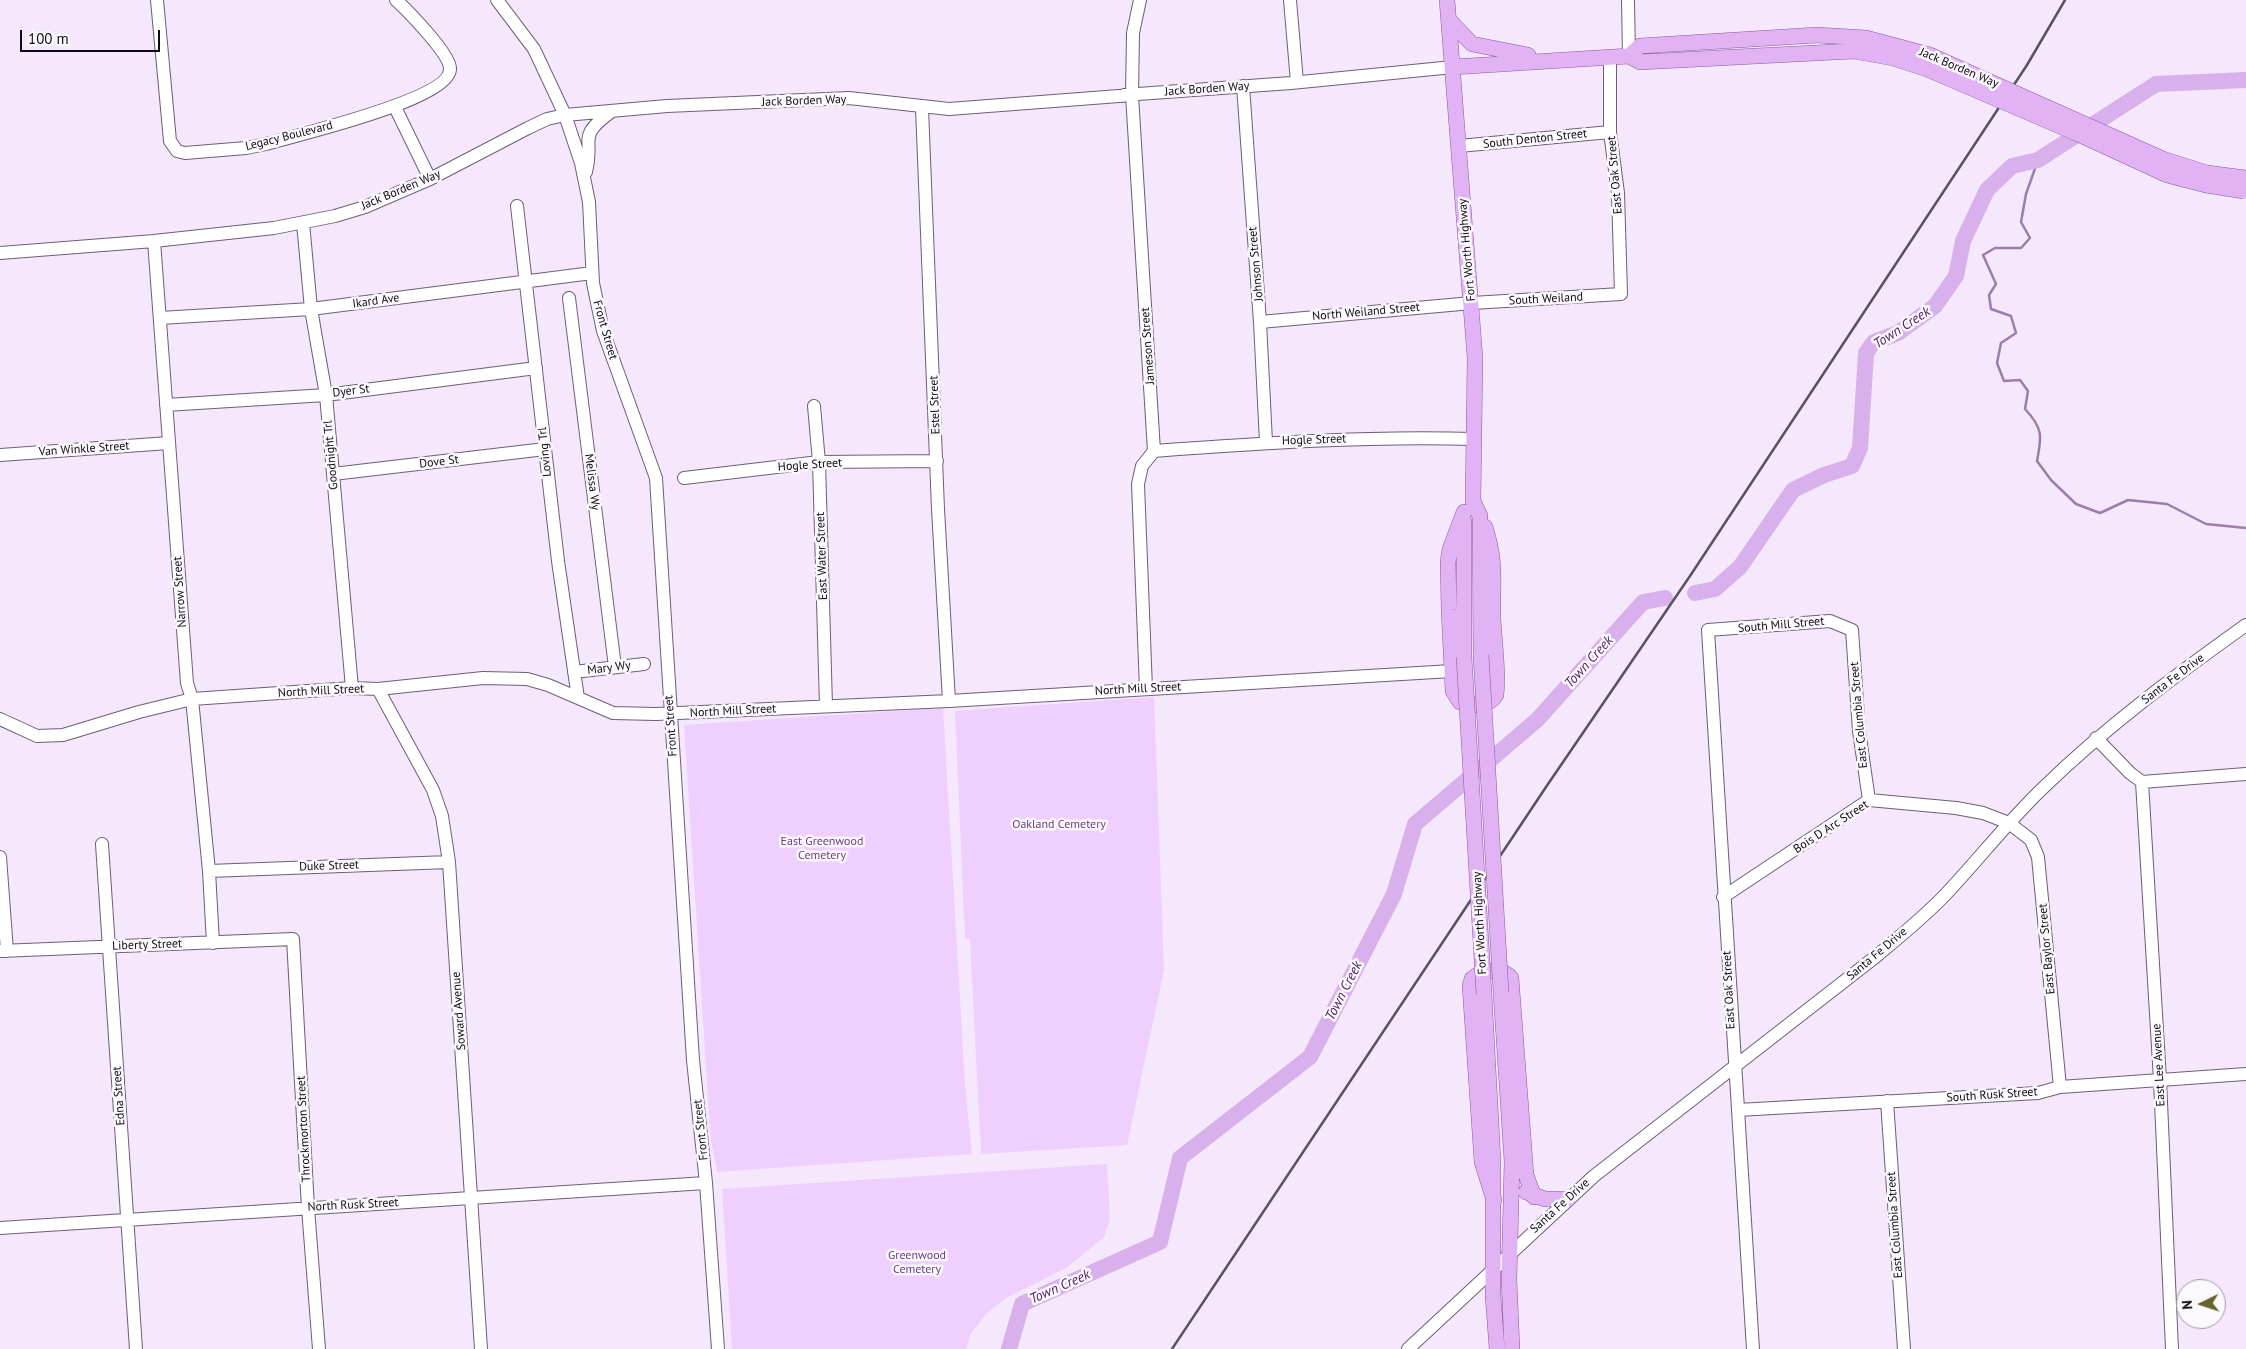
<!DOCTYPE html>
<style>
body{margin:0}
#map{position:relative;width:2246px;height:1349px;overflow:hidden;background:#f5e7fc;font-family:"PT Sans",sans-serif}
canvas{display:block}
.north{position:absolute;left:2176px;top:1279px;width:50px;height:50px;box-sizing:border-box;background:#fcf9fe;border:1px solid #9e9aa0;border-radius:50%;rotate:266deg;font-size:14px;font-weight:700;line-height:20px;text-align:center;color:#100b13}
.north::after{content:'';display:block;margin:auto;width:18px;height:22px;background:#67632f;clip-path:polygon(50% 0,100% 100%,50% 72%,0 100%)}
.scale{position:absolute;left:20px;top:30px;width:140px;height:22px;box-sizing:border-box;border:2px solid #100b13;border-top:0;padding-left:6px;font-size:15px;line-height:18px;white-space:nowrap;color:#100b13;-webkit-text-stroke:4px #fcf9fe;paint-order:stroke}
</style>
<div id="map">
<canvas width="2246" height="1349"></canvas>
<div class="north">N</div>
<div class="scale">100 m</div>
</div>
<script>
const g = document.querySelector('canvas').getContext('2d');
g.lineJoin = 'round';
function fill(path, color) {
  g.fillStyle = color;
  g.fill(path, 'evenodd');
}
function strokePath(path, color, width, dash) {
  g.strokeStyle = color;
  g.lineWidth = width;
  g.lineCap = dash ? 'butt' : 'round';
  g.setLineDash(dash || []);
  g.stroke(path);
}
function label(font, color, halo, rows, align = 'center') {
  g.font = font + ' "PT Sans",sans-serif';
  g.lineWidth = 5;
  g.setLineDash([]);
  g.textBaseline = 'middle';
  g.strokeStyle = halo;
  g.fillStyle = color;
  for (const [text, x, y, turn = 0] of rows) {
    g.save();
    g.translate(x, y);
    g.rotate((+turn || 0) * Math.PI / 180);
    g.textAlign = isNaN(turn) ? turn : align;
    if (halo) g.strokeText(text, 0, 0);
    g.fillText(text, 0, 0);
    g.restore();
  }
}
const green = new Path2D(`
 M 1154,697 L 1164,970 L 1127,1145 L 981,1154 L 970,939 L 965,939 L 955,711 Z
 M 943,708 L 965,1085 L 972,1154 L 717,1172 L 711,1140 L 709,1114 L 684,725 Z
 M 1107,1164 L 1110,1220 L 1104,1237 L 1066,1268 L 1006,1298 L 988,1312 L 971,1333 L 966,1349 L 732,1349 L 722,1189 Z`);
const stream = new Path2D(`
 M 2038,160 L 2026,194 L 2021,222 L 2030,238 L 2021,248 L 1995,248 L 1983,255 L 1996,284 L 1989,295 L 1991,309 L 2011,316 L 2016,333 L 2001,343 L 1997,363 L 2004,381 L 2020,380 L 2028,391 L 2025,409 C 2043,428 2042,436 2037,461 L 2051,480 L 2076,504 L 2100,513 L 2128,500 L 2167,504 L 2206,524 L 2246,528`);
const river = new Path2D(`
 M 1695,593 L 1715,589 L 1740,567 L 1793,490 L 1824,475 L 1852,466 L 1860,448 L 1866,353 L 1874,342 L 1898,333 L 1935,306 L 1956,276 L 1963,241 L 1987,190 L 2012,166 L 2038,160 L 2156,84 L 2246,80
 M 1009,1349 L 1022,1304 L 1160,1242 L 1180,1158 L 1310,1057 L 1394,894 L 1415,824 L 1537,720 L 1643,602 L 1665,598`);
const minor = new Path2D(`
 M 157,0 L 170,141 L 177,151 L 185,153 L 246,148 L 266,144 C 293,136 453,99 450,68 C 449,53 408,11 396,0
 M 497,0 L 534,49 L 565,115 L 581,163 L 589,202 L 593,283 L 603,331 L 656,478 L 693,1060 L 706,1183 L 718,1349
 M 1140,0 L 1133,33 L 1132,95 L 1154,451 L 1142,466 L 1138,484 L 1146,689
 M 1290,0 L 1297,82
 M 1628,0 L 1629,56
 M 1243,86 L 1260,322 L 1266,442
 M 1124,95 L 1291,83 L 1453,67
 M 395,107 L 430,179
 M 922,108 L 938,509 L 949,701
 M 1459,146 L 1610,132
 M 586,172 C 595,138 575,138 612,111
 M 517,206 L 558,561 L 578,698
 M 303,223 L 311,309 L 326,395 L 352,688
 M 154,241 L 187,683 L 192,699 L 209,871 L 213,943
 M 0,253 L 154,241 L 274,228 L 335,216 L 365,207 L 430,179 L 528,128 L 547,119 L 565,115 L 667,106 L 849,98 L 949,109 L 1132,95
 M 569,298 L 615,667
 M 160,318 L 311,309 L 592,273
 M 1260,322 L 1472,303 L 1621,294 L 1618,193 L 1610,132 L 1610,57
 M 166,405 L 326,395 L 536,368
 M 814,406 L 819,462 L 826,706
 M 1154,451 C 1261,443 1367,436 1474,439
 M 0,455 L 169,443
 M 333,474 L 545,449
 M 684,478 L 819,462 L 937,461
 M 574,672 L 644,664
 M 378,689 L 433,790 L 442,816 L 449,862 L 481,1349
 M 0,719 L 37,736 L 63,735 L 139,712 L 192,699 L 352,688 L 378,689 L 483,678 L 527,679 L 548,685 L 613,713 L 656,714 L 949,701 L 1452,671
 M 2096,738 L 2130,773 L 2142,782 L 2246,774
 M 2142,782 L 2160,1080 L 2172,1349
 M 102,844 L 136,1349
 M 0,857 L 7,951
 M 209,871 L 449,862
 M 1723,897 L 1869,800 L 1956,808 L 1983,813 L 2009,823 L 2031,840 L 2038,857 L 2060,1087
 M 0,951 L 293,939 L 308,1208 L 319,1349
 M 1887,1101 L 1904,1349
 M 1738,1110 L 2038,1093 L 2060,1087 L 2246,1074
 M 0,1228 L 706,1183
 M 1408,1349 L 1594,1176 L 1874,958 C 1898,938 1923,918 1945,895 C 1979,859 2009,820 2045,786 C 2107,726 2176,675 2246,625
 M 1753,1349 L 1708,630 L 1830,621 L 1852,630 L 1859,731 L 1869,800`);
const major = new Path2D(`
 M 1447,0 L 1475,358 L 1473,501 L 1480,516 L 1481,655
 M 1449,20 L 1472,44 L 1528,55
 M 1629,56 L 1640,46 L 1817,35 L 1866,38 L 1930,55
 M 1453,67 L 1629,56 L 1640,62 L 1854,51 L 1893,58 L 1927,69
 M 1464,512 L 1450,549 L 1448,562 L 1449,610 L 1453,691 L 1460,702 C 1471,706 1489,707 1496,695 C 1499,670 1494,644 1493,618 C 1492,582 1497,564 1485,527
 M 1464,657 L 1464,522
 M 1501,992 L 1512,1162 L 1509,1279 L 1512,1349
 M 1484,994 L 1493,1161 L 1493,1296 L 1497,1349
 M 1526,1192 L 1545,1199 L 1568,1199
 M 1494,1200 L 1482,1162 L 1470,986 L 1472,979 C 1481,970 1502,967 1511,978 L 1526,1175 L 1534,1197`);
const rail = new Path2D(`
 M 1172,1349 L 1546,787 L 1690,576 L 2027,65 L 2065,0`);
const majorBridge = new Path2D(`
 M 1930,55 L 2163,159 L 2207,173 L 2245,178
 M 1927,69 L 2076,133 L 2167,175 L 2206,185 L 2244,191
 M 1481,655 L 1501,992
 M 1464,657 L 1484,994`);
const streetNames = [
 ["Jack Borden Way",1959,68,23],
 ["Jack Borden Way",1207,89,-4],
 ["Jack Borden Way",804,101,-2],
 ["Legacy Boulevard",289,136,-14],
 ["South Denton Street",1535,139,-6],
 ["East Oak Street",1615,175,-95],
 ["Jack Borden Way",401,190,-23],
 ["Fort Worth Highway",1467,250,-95],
 ["Johnson Street",1256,264,-95],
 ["South Weiland",1546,299,-3],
 ["Ikard Ave",376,301,-8],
 ["North Weiland Street",1366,312,-5],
 ["Front Street",605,330,74],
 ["Jameson Street",1148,346,-94],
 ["Dyer St",351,391,-7],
 ["Estel Street",935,405,-92],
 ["Hogle Street",1314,440,-2],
 ["Van Winkle Street",84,449,-4],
 ["Loving Trl",545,452,-96],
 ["Goodnight Trl",331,455,-95],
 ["Dove St",439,462,-7],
 ["Hogle Street",810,465,-4],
 ["Melissa Wy",592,482,83],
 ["East Water Street",822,556,-92],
 ["Narrow Street",180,592,-94],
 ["South Mill Street",1781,625,-5],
 ["Mary Wy",609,668,-7],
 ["Santa Fe Drive",2173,679,-37],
 ["North Mill Street",1138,689,-3],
 ["North Mill Street",321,691,-3],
 ["North Mill Street",733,711,-3],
 ["East Columbia Street",1859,715,-95],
 ["Front Street",671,726,-94],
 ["Bois D Arc Street",1831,827,-33],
 ["Duke Street",329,866,-2],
 ["Fort Worth Highway",1480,923,-93],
 ["Liberty Street",147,945,-2],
 ["East Baylor Street",2047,949,-95],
 ["Santa Fe Drive",1877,954,-40],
 ["East Oak Street",1729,990,-93],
 ["Soward Avenue",459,1011,-94],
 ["East Lee Avenue",2159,1065,-93],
 ["South Rusk Street",1992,1095,-4],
 ["Edna Street",119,1096,-94],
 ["Throckmorton Street",304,1129,-93],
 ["Front Street",701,1130,-96],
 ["North Rusk Street",353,1205,-3],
 ["Santa Fe Drive",1560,1206,-42],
 ["East Columbia Street",1895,1225,-94]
];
const parkNames = [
 ["Oakland Cemetery",1059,825],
 ["East Greenwood",822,842],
 ["Cemetery",822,856],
 ["Greenwood",917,1256],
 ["Cemetery",917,1270]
];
const waterNames = [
 ["Town Creek",1902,328,-33],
 ["Town Creek",1589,662,-48],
 ["Town Creek",1344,991,-63],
 ["Town Creek",1060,1287,-24]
];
fill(green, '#eecffd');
strokePath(stream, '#9c7eaa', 2.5);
strokePath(river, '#d8b0eb', 16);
strokePath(minor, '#6d5e74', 14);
strokePath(major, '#8b58a2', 16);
strokePath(minor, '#fff', 12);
strokePath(major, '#e1b3f5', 15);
strokePath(rail, '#5a525e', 2.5);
strokePath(majorBridge, '#8b58a2', 16, []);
strokePath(majorBridge, '#e1b3f5', 15);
label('12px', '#100b13', '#fcf9fe', streetNames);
label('12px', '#6c3b81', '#fcf9fe', parkNames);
label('italic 14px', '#522266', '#fcf9fe', waterNames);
</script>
